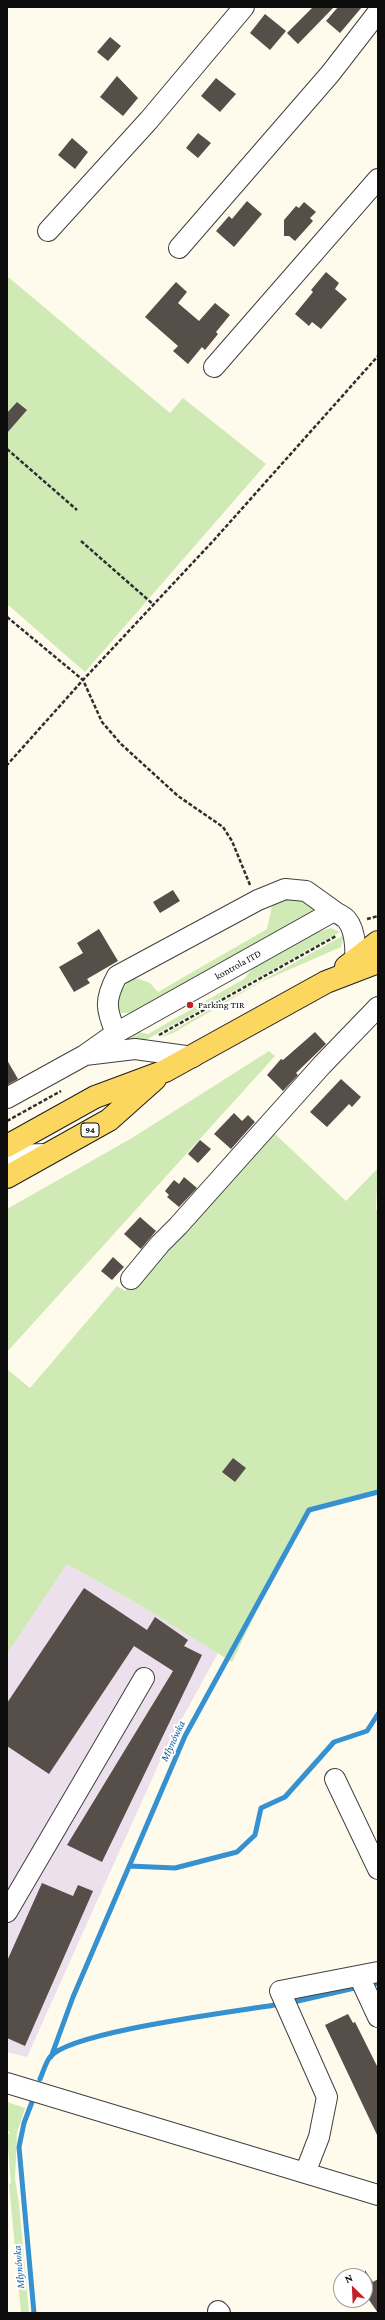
<!DOCTYPE html>
<meta charset="utf-8">
<style>
body{margin:0}
#map{position:relative;width:385px;height:2320px;overflow:hidden;background:#fffbec;font-family:"Crimson Pro",serif}
canvas{display:block}
.frame{position:absolute;inset:0;border:8px solid #0d0d0d;pointer-events:none}
.north{position:absolute;left:333px;top:2268px;width:40px;height:40px;box-sizing:border-box;background:#fff;border:1px solid #9e9e9e;border-radius:50%;rotate:336deg;font-size:11px;font-weight:700;line-height:16px;text-align:center;color:#0d0d0d}
.north::after{content:'';display:block;margin:auto;width:14px;height:18px;background:#c02128;clip-path:polygon(50% 0,100% 100%,50% 72%,0 100%)}
</style>
<div id="map">
<canvas width="385" height="2320"></canvas>
<div class="frame"></div>
<div class="north">N</div>
</div>
<script>
const g = document.querySelector('canvas').getContext('2d');
g.lineJoin = 'round';
function fill(path, color) {
  g.fillStyle = color;
  g.fill(path, 'evenodd');
}
function strokePath(path, color, width, dash) {
  g.strokeStyle = color;
  g.lineWidth = width;
  g.lineCap = dash ? 'butt' : 'round';
  g.setLineDash(dash || []);
  g.stroke(path);
}
function label(font, color, halo, rows, align = 'center') {
  g.font = font + ' "Crimson Pro",serif';
  g.lineWidth = 4;
  g.setLineDash([]);
  g.textBaseline = 'middle';
  g.strokeStyle = halo;
  g.fillStyle = color;
  for (const [text, x, y, turn = 0] of rows) {
    g.save();
    g.translate(x, y);
    g.rotate((+turn || 0) * Math.PI / 180);
    g.textAlign = isNaN(turn) ? turn : align;
    if (halo) g.strokeText(text, 0, 0);
    g.fillText(text, 0, 0);
    g.restore();
  }
}
const industrial = new Path2D(`
 M 67,1564 L 133,1601 L 218,1653 L 165,1750 L 27,2057 L 7,2052 L 7,1654 Z`);
const green = new Path2D(`
 M 7,276 L 170,413 L 183,398 L 266,464 L 85,672 L 7,604 Z
 M 297,898 L 312,905 L 313,911 L 308,918 L 276,932 L 131,1013 L 122,1013 L 117,1010 C 116,996 123,987 133,977 L 150,983 L 158,992 L 267,929 L 272,906 L 286,899 Z
 M 331,928 L 340,932 L 142,1042 L 125,1042 L 122,1039 L 134,1031 L 148,1034 L 244,979 L 256,964 L 315,933 Z
 M 344,935 L 341,947 L 261,982 L 173,1033 L 159,1038 Z
 M 269,1051 L 275,1056 L 7,1352 L 7,1209 L 132,1138 Z
 M 273,1132 L 346,1201 L 378,1168 L 376,1209 L 378,1211 L 378,1490 C 351,1497 319,1501 299,1523 L 232,1662 L 133,1601 L 67,1564 L 7,1654 L 7,1369 L 30,1388 L 117,1286 L 125,1291 Z
 M 7,2102 L 25,2108 L 17,2133 L 15,2179 L 19,2203 L 29,2313 L 21,2313 L 9,2184 L 11,2183 L 7,2136 L 10,2132 L 7,2130 Z`);
const stream = new Path2D(`
 M 129,1866 L 175,1868 L 237,1852 L 255,1835 L 261,1808 L 285,1797 L 334,1742 L 367,1731 L 378,1714
 M 367,1986 L 378,1983
 M 289,2003 L 359,1987
 M 51,2057 L 73,1997 L 185,1736 L 309,1510 L 378,1492
 M 40,2079 C 43,2072 46,2062 50,2057 C 71,2031 241,2011 281,2004
 M 32,2102 L 24,2123 L 19,2147 L 34,2313`);
const building = new Path2D(`
 M 313,7 L 334,7 L 298,44 L 287,33 Z
 M 338,7 L 362,7 L 340,33 L 326,21 Z
 M 265,14 L 286,31 L 270,50 L 250,33 Z
 M 110,37 L 121,46 L 108,61 L 97,52 Z
 M 117,76 L 138,98 L 123,116 L 100,97 Z
 M 216,78 L 236,94 L 220,112 L 201,96 Z
 M 198,133 L 211,143 L 198,158 L 186,148 Z
 M 72,138 L 88,152 L 75,169 L 58,155 Z
 M 247,201 L 262,214 L 234,247 L 216,231 L 229,216 L 232,219 Z
 M 304,202 L 316,212 L 310,218 L 313,221 L 295,241 L 289,236 L 284,236 L 284,220 L 296,206 L 299,208 Z
 M 326,272 L 339,283 L 335,289 L 347,299 L 321,329 L 312,322 L 309,326 L 295,314 L 313,292 L 311,290 Z
 M 176,282 L 187,292 L 178,303 L 199,321 L 215,303 L 230,315 L 216,332 L 218,334 L 205,350 L 202,347 L 188,364 L 173,351 L 178,346 L 145,317 Z
 M 17,402 L 27,410 L 7,433 L 7,413 Z
 M 173,890 L 180,901 L 160,913 L 153,902 Z
 M 99,929 L 118,961 L 87,979 L 90,983 L 74,992 L 59,967 L 83,953 L 77,943 Z
 M 315,1032 L 326,1044 L 296,1073 L 298,1075 L 283,1091 L 267,1075 L 281,1059 L 283,1060 Z
 M 7,1060 L 18,1079 L 7,1085 Z
 M 341,1079 L 361,1097 L 352,1107 L 349,1104 L 327,1127 L 310,1112 Z
 M 234,1113 L 242,1121 L 248,1115 L 255,1122 L 231,1149 L 214,1134 Z
 M 200,1140 L 211,1149 L 198,1163 L 188,1154 Z
 M 184,1177 L 197,1188 L 179,1207 L 167,1197 L 169,1195 L 165,1191 L 174,1180 L 179,1184 Z
 M 140,1217 L 156,1231 L 141,1249 L 124,1234 Z
 M 113,1257 L 124,1267 L 112,1280 L 101,1271 Z
 M 233,1458 L 246,1468 L 235,1482 L 222,1472 Z
 M 84,1588 L 147,1630 L 155,1617 L 188,1640 L 184,1646 L 202,1655 L 102,1862 L 67,1845 L 173,1671 L 134,1646 L 49,1774 L 7,1746 L 7,1703 Z
 M 42,1883 L 73,1896 L 78,1885 L 93,1891 L 25,2046 L 7,2038 L 7,1961 Z
 M 348,2014 L 353,2023 L 355,2022 L 378,2068 L 378,2137 L 325,2025 Z
 M 365,2270 L 373,2282 L 378,2279 L 378,2313 L 365,2294 Z`);
const path = new Path2D(`
 M 7,449 L 77,510
 M 81,541 L 154,605
 M 7,617 L 83,680 L 7,765
 M 250,885 L 232,841 L 223,827 L 178,796 L 121,744 L 102,722 L 83,680 L 214,540 L 378,356
 M 367,919 L 378,916
 M 159,1035 L 336,936
 M 7,1121 L 61,1091`);
const minor = new Path2D(`
 M 48,231 L 149,120 L 244,7
 M 179,248 L 330,74 L 378,12
 M 214,367 L 378,179
 M 116,1033 C 106,1010 104,1000 117,976 L 258,900 L 285,889 L 306,891 L 334,911
 M 85,1055 L 116,1033 L 334,911 C 338,914 344,916 347,920 C 357,932 356,957 354,971
 M 7,1098 L 85,1055 L 135,1049 L 193,1057
 M 7,1155 L 47,1154
 M 131,1279 L 160,1244 L 178,1226 L 322,1065 L 378,1007
 M 335,1779 L 378,1869
 M 7,1912 L 144,1678
 M 359,1976 L 378,2017
 M 7,2083 L 378,2195
 M 305,2173 L 319,2137 L 327,2097 L 280,1991 L 378,1972
 M 218,2311 L 220,2313`);
const major = new Path2D(`
 M 346,967 L 378,942
 M 7,1146 L 95,1097 L 165,1071 L 326,982 L 378,962
 M 7,1177 L 109,1120 L 155,1079`);
const markers = [
 [190,1005,4,"#c02128"]
];
const shields = [
 [90,1130,18]
];
const shieldNames = [
 ["94",90,1130]
];
const streetNames = [
 ["kontrola ITD",238,965,-29]
];
const poiNames = [
 ["Parking TIR",198,1005]
];
const waterNames = [
 ["Młynówka",173,1741,-65],
 ["Młynówka",19,2267,-95]
];
fill(industrial, '#ebe0ec');
fill(green, '#d0eab5');
strokePath(stream, '#3591d0', 5);
fill(building, '#554e49');
strokePath(minor, '#404040', 22);
strokePath(major, '#1e1e1e', 24);
strokePath(path, '#2f2f2f', 2.5, [4, 2]);
strokePath(minor, '#fff', 20);
strokePath(major, '#fcd75f', 22);
for (const [x, y, r, color] of markers) {
  const dot = new Path2D();
  dot.arc(x, y, r, 0, 2 * Math.PI);
  g.fillStyle = color;
  g.fill(dot);
  strokePath(dot, '#fff', 1.5);
}
for (const [x, y, w] of shields) {
  const box = new Path2D();
  box.roundRect(x - w / 2, y - 7, w, 14, 3);
  g.fillStyle = '#fff';
  g.fill(box);
  strokePath(box, '#0d0d0d', 1);
}
label('bold 9px', '#0d0d0d', null, shieldNames);
label('10px', '#0d0d0d', '#fff', streetNames);
label('10px', '#0d0d0d', '#fff', poiNames, 'left');
label('italic 11px', '#1362a1', '#fff', waterNames);
</script>
